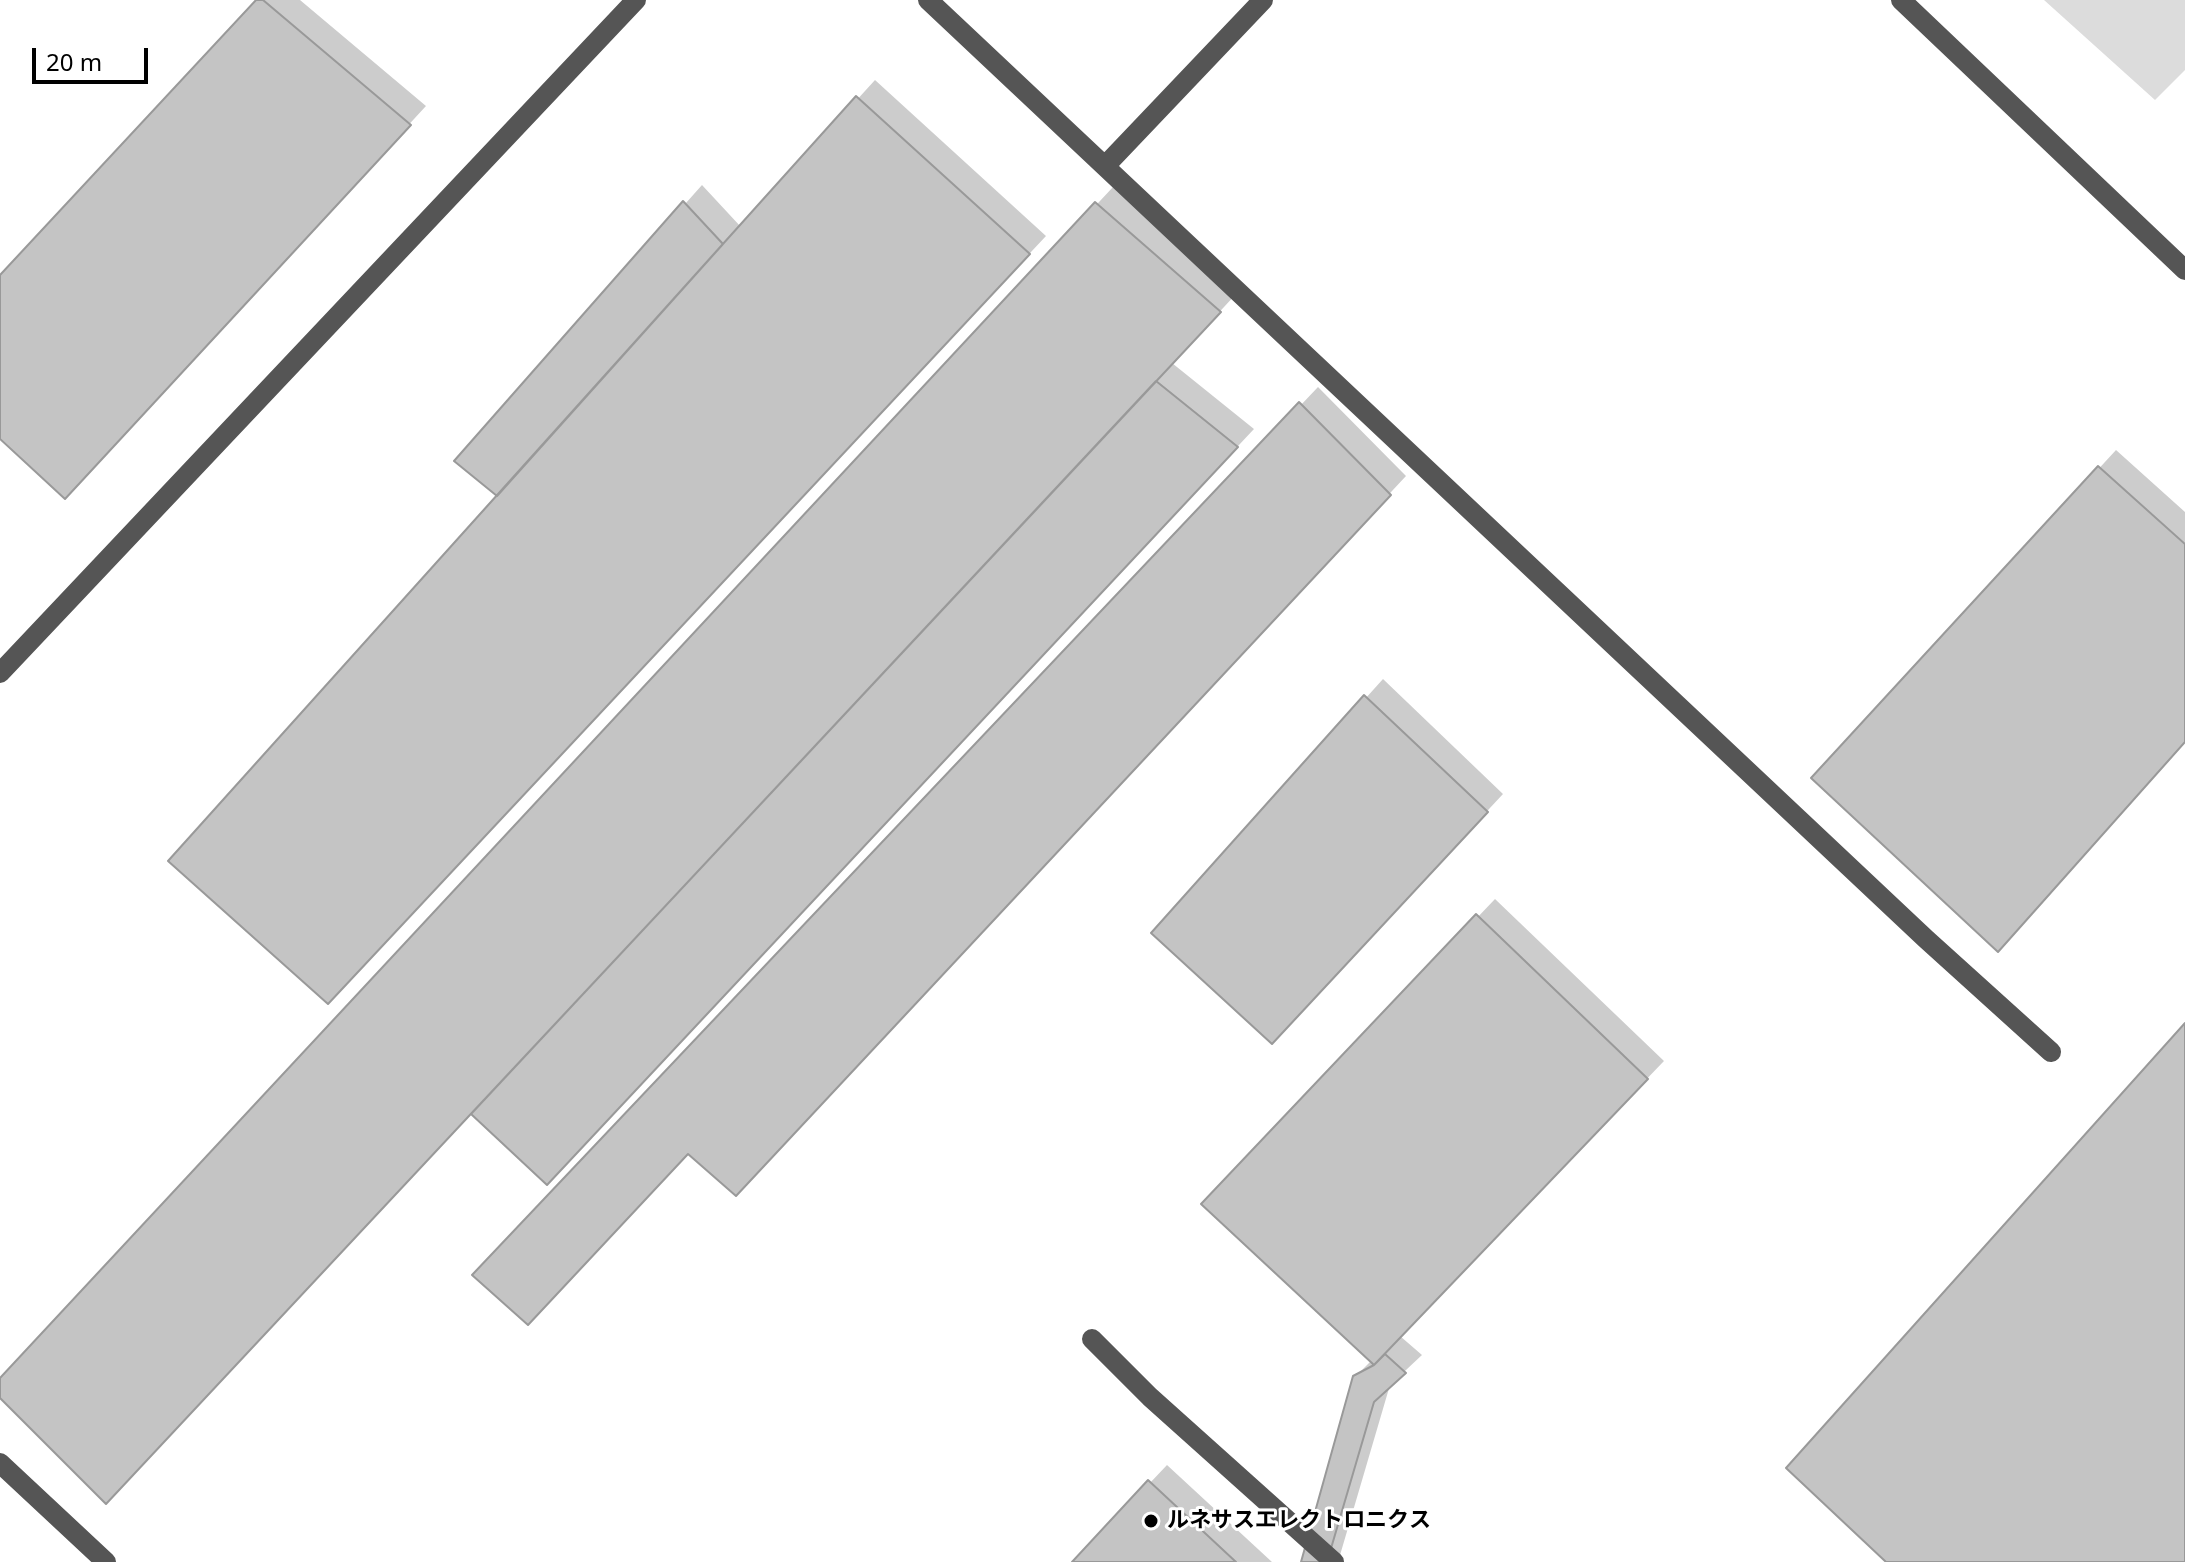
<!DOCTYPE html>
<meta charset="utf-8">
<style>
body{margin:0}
#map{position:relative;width:2185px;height:1562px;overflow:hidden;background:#fff;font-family:"Noto Sans",sans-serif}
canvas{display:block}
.scale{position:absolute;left:32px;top:48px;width:116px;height:36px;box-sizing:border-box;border:4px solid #000;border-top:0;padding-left:10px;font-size:24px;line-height:28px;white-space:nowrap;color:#000;-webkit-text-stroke:6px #fff;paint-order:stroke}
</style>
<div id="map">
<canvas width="2185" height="1562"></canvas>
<div class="scale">20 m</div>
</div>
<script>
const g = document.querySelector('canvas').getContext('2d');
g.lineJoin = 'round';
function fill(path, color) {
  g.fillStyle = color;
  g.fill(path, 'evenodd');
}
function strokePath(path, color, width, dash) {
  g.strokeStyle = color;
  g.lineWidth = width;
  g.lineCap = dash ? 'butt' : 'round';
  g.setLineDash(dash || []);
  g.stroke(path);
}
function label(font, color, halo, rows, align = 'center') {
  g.font = font + ' "Noto Sans","Noto Sans JP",sans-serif';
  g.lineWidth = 6;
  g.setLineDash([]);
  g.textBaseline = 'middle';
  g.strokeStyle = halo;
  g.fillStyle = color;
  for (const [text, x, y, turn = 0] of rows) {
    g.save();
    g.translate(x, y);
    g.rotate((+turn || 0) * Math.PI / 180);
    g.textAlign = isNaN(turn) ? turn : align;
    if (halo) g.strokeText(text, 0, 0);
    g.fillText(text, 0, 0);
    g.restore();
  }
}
const green = new Path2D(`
 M 2044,0 L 2185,0 L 2185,70 L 2155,100 Z`);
const shadow = new Path2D(`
 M 259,0 L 300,0 L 426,106 L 82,479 L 0,436 L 0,278 Z
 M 875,80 L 1046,236 L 345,984 L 499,496 L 456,461 L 702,185 L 741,227 Z
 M 1113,187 L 1237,293 L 1172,363 L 1254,429 L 547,1182 L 471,1112 L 0,1395 L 0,1381 Z
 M 1318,387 L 1406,476 L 753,1176 L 688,1151 L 475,1275 Z
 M 2116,450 L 2185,512 L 2185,741 L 1814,778 Z
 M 1383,679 L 1503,794 L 1289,1024 L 1154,933 Z
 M 1495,899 L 1664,1061 L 1400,1336 L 1422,1355 L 1390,1385 L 1338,1562 L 1303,1562 L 1355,1377 L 1372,1360 L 1204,1204 Z
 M 1167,1465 L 1272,1562 L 1075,1562 Z`);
const building = new Path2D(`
 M 256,0 L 263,0 L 411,125 L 65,499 L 0,439 L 0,275 Z
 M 856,96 L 1030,254 L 328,1004 L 168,861 Z
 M 683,201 L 723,244 L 497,496 L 454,461 Z
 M 1095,202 L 1221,312 L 106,1504 L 0,1398 L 0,1378 Z
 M 1156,381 L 1238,447 L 547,1185 L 471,1114 Z
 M 1299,402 L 1391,495 L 736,1196 L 688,1154 L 528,1325 L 472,1275 Z
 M 2098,466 L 2185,544 L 2185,742 L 1998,952 L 1811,778 Z
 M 1364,695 L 1488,812 L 1272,1044 L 1151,933 Z
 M 1476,914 L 1648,1079 L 1374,1365 L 1201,1204 Z
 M 2185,1023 L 2185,1562 L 1886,1562 L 1786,1468 Z
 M 1385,1354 L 1406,1373 L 1374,1402 L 1327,1562 L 1301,1562 L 1353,1376 L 1374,1365 Z
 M 1148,1480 L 1236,1562 L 1072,1562 Z`);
const minor = new Path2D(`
 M 928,0 L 1926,939 L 2051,1052
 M 1901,0 L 2185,270
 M 1106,165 L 1263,0
 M 0,673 L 636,0
 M 1092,1339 L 1150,1397 L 1334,1562
 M 0,1463 L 106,1562`);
const markers = [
 [1151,1521,8,"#000"]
];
const poiNames = [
 ["ルネサスエレクトロニクス",1167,1521]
];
fill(green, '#dcdcdc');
fill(shadow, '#0003');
fill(building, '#c4c4c4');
strokePath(building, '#999', 2);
strokePath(minor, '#555', 20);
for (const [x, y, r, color] of markers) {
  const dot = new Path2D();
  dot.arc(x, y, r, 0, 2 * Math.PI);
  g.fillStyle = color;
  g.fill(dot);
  strokePath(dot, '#fff', 3);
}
label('bold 22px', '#000', '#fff', poiNames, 'left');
</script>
